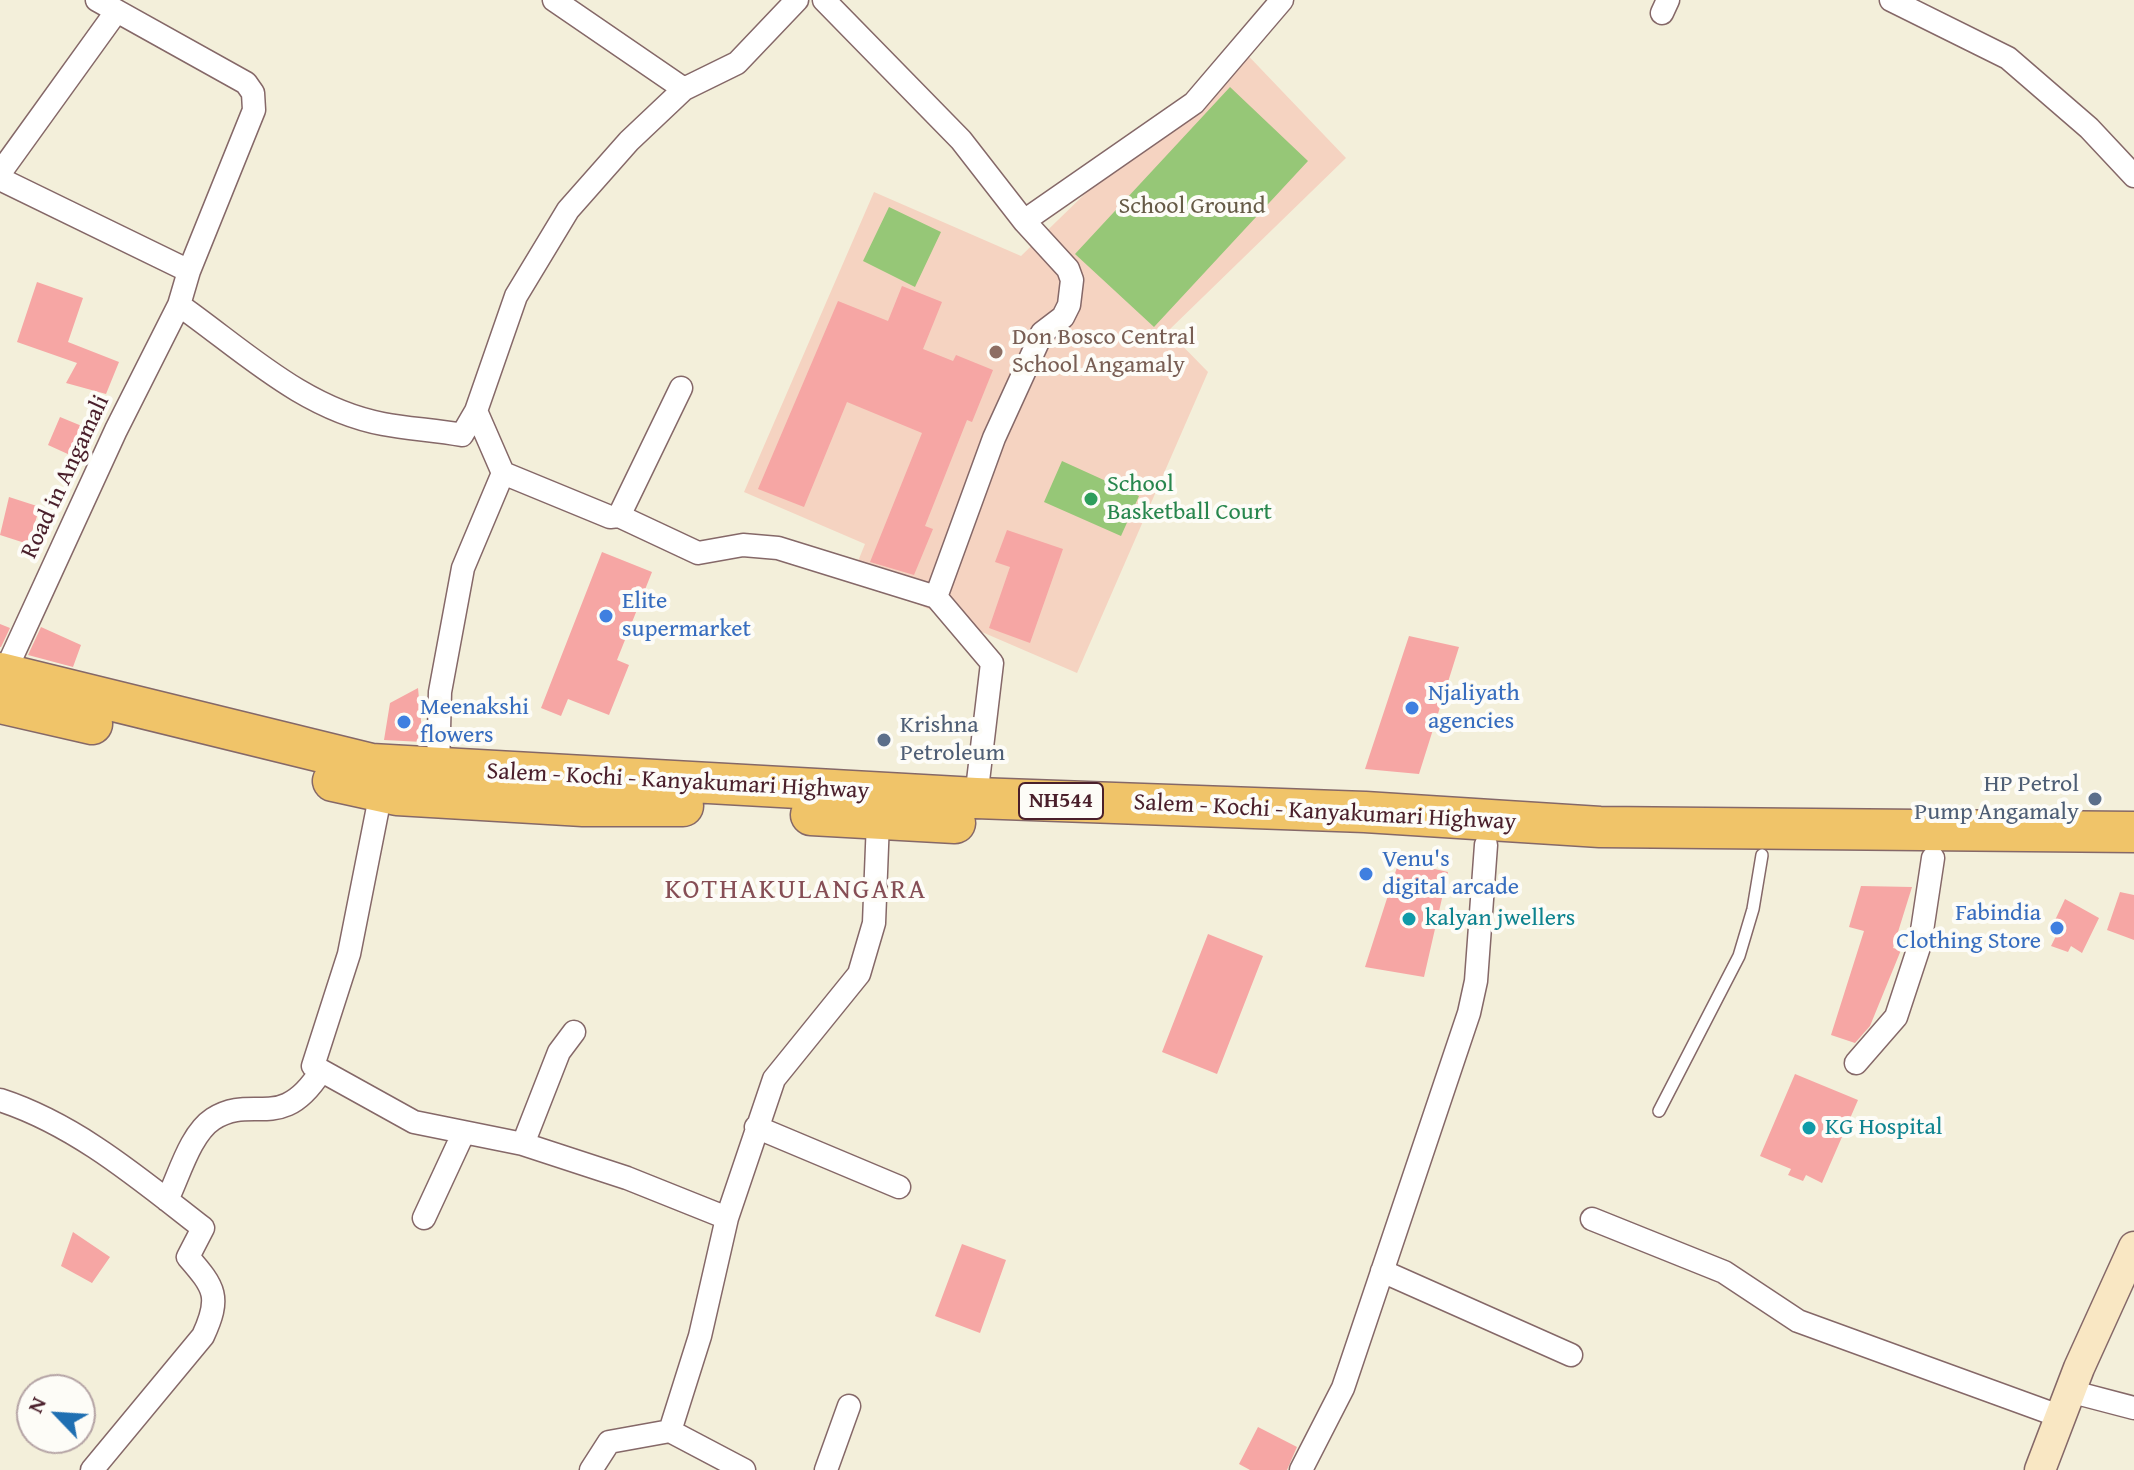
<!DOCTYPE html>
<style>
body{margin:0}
#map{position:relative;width:2134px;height:1470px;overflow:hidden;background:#f3efda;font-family:"Gentium Book Plus",serif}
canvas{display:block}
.north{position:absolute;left:16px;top:1374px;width:80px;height:80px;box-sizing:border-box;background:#fdfcf7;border:2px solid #b5a4a5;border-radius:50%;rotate:295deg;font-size:22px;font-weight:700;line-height:32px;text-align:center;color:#4a1f2b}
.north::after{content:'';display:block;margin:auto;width:28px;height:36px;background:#1f6fb2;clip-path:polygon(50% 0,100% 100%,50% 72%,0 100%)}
</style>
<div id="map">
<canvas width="2134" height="1470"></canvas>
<div class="north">N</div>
</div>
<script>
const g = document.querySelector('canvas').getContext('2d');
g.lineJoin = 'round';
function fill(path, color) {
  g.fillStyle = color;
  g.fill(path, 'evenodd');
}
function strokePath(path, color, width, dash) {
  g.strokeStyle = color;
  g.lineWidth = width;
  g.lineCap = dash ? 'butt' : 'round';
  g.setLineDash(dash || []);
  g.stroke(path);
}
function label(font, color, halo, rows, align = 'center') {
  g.font = font + ' "Gentium Book Plus",serif';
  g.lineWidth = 8;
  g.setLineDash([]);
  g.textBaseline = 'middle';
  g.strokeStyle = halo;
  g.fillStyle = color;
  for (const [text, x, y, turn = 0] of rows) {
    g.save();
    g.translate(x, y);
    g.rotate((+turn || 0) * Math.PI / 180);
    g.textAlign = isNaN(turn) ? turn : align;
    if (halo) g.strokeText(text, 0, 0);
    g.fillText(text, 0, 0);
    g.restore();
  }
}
const built = new Path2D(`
 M 1238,45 L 1346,158 L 1168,331 L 1208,372 L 1077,673 L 852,576 L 865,544 L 744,492 L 874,192 L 1021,256 Z`);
const green = new Path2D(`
 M 1230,87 L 1308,161 L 1154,327 L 1075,254 Z
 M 889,207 L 941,232 L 915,287 L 863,261 Z
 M 1062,461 L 1139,496 L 1121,536 L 1044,502 Z`);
const building = new Path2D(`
 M 37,282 L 83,298 L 68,342 L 119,362 L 106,394 L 66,383 L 77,363 L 17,342 Z
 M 902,286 L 942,302 L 923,349 L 953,361 L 956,355 L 993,370 L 972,422 L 967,420 L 925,526 L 933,529 L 914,575 L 870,562 L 922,433 L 847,402 L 804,507 L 758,489 L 838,301 L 888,321 Z
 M 60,417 L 94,431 L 81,460 L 48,445 Z
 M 9,497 L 40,507 L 28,544 L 0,535 Z
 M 1007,530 L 1063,549 L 1030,643 L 989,628 L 1010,567 L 995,562 Z
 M 602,552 L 652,572 L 617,660 L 629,665 L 609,715 L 568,699 L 561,716 L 541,708 Z
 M 0,624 L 10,628 L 1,647 L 0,647 Z
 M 41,627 L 81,645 L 73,667 L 28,655 Z
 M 1409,636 L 1459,647 L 1419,774 L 1365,769 Z
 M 418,688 L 423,742 L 384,740 L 390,703 Z
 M 1399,861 L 1448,872 L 1424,977 L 1365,967 Z
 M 1861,886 L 1912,887 L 1893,948 L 1901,950 L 1870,1026 L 1855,1043 L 1831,1035 L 1864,931 L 1849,927 Z
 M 2120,892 L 2134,895 L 2134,940 L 2107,930 Z
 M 2065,899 L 2099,918 L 2082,953 L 2071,946 L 2068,952 L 2051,946 L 2056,936 L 2049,933 Z
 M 1208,934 L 1263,956 L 1217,1074 L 1162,1052 Z
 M 1795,1074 L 1858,1100 L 1822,1183 L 1806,1175 L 1803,1181 L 1788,1175 L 1791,1169 L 1760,1156 Z
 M 73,1232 L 110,1257 L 92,1283 L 61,1266 Z
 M 962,1244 L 1006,1260 L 980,1333 L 935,1316 Z
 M 1258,1427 L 1297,1447 L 1287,1470 L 1250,1470 L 1239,1464 Z`);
const lane = new Path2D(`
 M 1659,1111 L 1739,956 L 1753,909 L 1762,855`);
const street = new Path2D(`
 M 554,0 L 684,89
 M 824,0 L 961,140 L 1024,221 L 1068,269 L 1072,280 L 1069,305 L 1063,317 L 1042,333 L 994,438 L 936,597 L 992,663 L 976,798
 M 1891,0 L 2008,58 L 2089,128 L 2134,176
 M 1662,13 L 1668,0
 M 0,173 L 116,12
 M 0,179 L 189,271
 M 1024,221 L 1194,103 L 1282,0
 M 179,305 C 243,350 303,409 383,424 C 409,429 436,430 462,435 L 476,411
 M 503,473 L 610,517 L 619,516 L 698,553 L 743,545 L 778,548 L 936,597
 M 619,516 L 681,388
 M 4,674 L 116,430 L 179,305 L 189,271 L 254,110 L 253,93 L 246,83 L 97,0
 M 438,768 L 440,692 L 463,568 L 503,473 L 476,411 L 516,296 L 568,210 L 629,141 L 684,89 L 737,63 L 797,0
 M 381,792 L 349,954 L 313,1066 L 414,1122 L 523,1144 L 627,1178 L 727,1218
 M 1856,1063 L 1896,1017 L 1920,944 L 1933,858
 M 0,1100 C 77,1125 141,1180 203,1228 L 188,1257 C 215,1288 221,1297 203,1336 L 92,1470
 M 756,1127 L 899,1187
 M 523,1144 L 559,1052 L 574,1032
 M 167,1200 C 179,1176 190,1134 213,1119 C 254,1093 281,1134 321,1071
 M 424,1218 L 463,1134
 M 1592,1219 L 1724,1272 L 1798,1321 L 2059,1416
 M 1382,1271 L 1571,1355
 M 2069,1391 L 2134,1408
 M 670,1431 L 744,1470
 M 591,1470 L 609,1442 L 670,1431 L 700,1336 L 727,1218 L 774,1079 L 859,974 L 874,923 L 878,821
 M 826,1470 L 849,1406
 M 1301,1470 L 1343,1388 L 1469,1013 L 1476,981 L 1486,845`);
const secondary = new Path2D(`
 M 2040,1470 L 2079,1368 L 2134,1247`);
const highway = new Path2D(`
 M 0,673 L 371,764 L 976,798 L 1365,812 L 1600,827 L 2134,832
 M 0,703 L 92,724
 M 333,781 L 397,795 L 583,806 L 683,806
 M 811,815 L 955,823`);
const markers = [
 [996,352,8,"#8d6e63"],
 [1091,499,8,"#2e9e5b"],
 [606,616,8,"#3f7fe0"],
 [1412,708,8,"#3f7fe0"],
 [404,722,8,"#3f7fe0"],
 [884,740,8,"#5c6f8a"],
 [2095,799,8,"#5c6f8a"],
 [1366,874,8,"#3f7fe0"],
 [1409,919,8,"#0f9aa8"],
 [2057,928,8,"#3f7fe0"],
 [1809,1128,8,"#0f9aa8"]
];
const shields = [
 [1061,801,84]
];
const shieldNames = [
 ["NH544",1061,801]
];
const parkNames = [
 ["School Ground",1192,207]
];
const educationNames = [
 ["Don Bosco Central",1012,338],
 ["School Angamaly",1012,366]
];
const streetNames = [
 ["Road in Angamali",66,477,-65],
 ["Salem - Kochi - Kanyakumari Highway",678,782,3],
 ["Salem - Kochi - Kanyakumari Highway",1325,813,3]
];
const leisureNames = [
 ["School",1107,485],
 ["Basketball Court",1107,513]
];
const shopNames = [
 ["Elite",622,602],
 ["supermarket",622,630],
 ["Njaliyath",1428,694],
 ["agencies",1428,722],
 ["Meenakshi",420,708],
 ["flowers",420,736],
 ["Venu's",1382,860],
 ["digital arcade",1382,888],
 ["Fabindia",2041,914,"right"],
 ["Clothing Store",2041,942,"right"]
];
const serviceNames = [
 ["Krishna",900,726],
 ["Petroleum",900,754],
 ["HP Petrol",2079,785,"right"],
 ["Pump Angamaly",2079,813,"right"]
];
const cultureNames = [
 ["kalyan jwellers",1425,919],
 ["KG Hospital",1825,1128]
];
const quarterNames = [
 ["KOTHAKULANGARA",796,891]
];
fill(built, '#f5d3c1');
fill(green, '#96c777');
fill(building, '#f6a6a4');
strokePath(lane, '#856868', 14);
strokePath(street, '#856868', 25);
strokePath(secondary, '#856868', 33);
strokePath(highway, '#856868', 43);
strokePath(lane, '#fff', 11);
strokePath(street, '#fff', 22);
strokePath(secondary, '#f9e7c3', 30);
strokePath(highway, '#f0c469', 40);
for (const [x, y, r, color] of markers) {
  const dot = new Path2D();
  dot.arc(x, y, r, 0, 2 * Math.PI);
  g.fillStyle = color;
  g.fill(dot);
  strokePath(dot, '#fdfcf7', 3);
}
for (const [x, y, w] of shields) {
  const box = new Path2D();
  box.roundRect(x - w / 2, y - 18, w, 36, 6);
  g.fillStyle = '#fdfcf7';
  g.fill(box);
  strokePath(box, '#4a1f2b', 2);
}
label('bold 22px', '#4a1f2b', null, shieldNames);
label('24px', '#655a46', '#fdfcf7', parkNames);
label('24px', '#785e54', '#fdfcf7', educationNames, 'left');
label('24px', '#4a1f2b', '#fdfcf7', streetNames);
label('24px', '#27864d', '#fdfcf7', leisureNames, 'left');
label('24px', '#366cbe', '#fdfcf7', shopNames, 'left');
label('24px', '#4e5e75', '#fdfcf7', serviceNames, 'left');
label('24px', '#0d838f', '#fdfcf7', cultureNames, 'left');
g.letterSpacing = '2px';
label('28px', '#864e55', '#fdfcf7', quarterNames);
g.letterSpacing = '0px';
</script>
